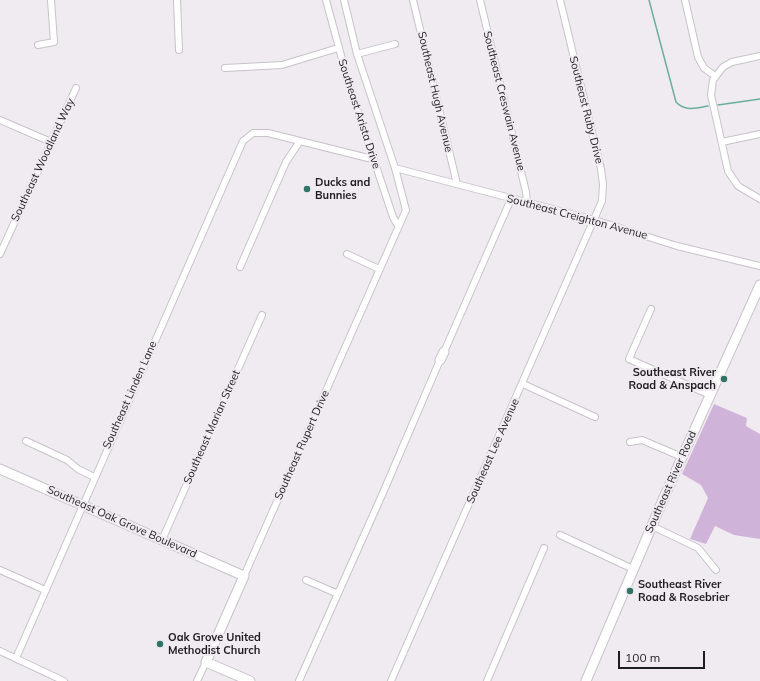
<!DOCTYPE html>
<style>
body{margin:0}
#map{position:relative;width:760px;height:681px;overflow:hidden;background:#f0ebf1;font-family:Mulish,sans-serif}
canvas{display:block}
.scale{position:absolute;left:618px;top:651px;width:87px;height:18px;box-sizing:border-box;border:2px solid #1e1d1f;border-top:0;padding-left:5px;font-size:12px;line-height:14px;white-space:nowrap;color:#1e1d1f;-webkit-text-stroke:3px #f0ebf1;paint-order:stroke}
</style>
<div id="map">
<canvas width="760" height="681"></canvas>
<div class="scale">100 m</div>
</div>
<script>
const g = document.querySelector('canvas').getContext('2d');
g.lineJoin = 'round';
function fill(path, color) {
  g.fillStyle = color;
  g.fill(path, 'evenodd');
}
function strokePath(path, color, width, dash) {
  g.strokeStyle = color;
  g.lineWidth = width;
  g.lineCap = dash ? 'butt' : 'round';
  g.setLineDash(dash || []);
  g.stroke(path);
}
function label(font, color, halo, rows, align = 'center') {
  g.font = font + ' Mulish,sans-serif';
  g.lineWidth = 4;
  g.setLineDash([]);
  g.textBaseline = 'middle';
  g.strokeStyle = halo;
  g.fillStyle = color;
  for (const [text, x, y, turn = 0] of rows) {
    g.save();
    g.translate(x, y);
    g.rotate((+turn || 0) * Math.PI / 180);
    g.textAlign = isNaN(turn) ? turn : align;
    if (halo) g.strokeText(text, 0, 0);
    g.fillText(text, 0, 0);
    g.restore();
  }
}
const green = new Path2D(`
 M 714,404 L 747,418 L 746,426 L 760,434 L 760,539 L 734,535 L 715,526 L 706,544 L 690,539 L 708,498 L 701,485 L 682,474 Z`);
const stream = new Path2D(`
 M 649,0 L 676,102 C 685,112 697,108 708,106
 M 718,105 L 760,99`);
const street = new Path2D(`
 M 177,0 L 179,50
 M 326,0 L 349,85 L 393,217 L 398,226
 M 413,0 L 457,184
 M 480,0 L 526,192 L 527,203
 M 685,0 L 698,57 L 704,68 L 715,76
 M 38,45 L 54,42 L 51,0
 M 357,54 L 395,44
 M 760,56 L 732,62 L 723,67 L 713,80 L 711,95 L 728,171 L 738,186 L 760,199
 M 225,68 L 282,65 L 338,48
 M 0,120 L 51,142
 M 722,142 L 760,134
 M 395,168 L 595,220 L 677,246 L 760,266
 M 0,254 L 76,88
 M 347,254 L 379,269
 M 240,267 L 286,162 L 300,141
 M 651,309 L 629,359 L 710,395
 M 444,352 L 511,199
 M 523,384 L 595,417
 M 26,441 L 67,460 L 78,469 L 94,477
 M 630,442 L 642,440 L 682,457
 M 652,526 L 698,548 L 716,570
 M 560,535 L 633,569
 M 162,540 L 262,315
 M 0,570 L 45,590
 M 244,576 L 406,210 L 395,168 L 357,54 L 344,0
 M 306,580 L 338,594
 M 0,651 L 64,681
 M 16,658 L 243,141 L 253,133 L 268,133 L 368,158 L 372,157
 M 197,681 L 206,662
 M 299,681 L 382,495 L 440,360
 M 391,681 L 602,201 L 603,184 L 601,169 L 560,0
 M 487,681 L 544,548`);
const secondary = new Path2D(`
 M 440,360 L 444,352
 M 0,469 L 244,576 L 206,662 L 250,681
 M 586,681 L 665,495 L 760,285`);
const markers = [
 [307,189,4,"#317466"],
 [724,379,4,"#317466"],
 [630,591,4,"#317466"],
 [160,644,4,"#317466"]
];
const streetNames = [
 ["Southeast Hugh Avenue",435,92,77],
 ["Southeast Creswain Avenue",504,101,76],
 ["Southeast Ruby Drive",586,110,76],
 ["Southeast Arista Drive",359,114,72],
 ["Southeast Woodland Way",43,160,-65],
 ["Southeast Creighton Avenue",577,217,15],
 ["Southeast Linden Lane",130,395,-66],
 ["Southeast Marian Street",212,427,-66],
 ["Southeast Rupert Drive",302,445,-66],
 ["Southeast Lee Avenue",493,451,-66],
 ["Southeast River Road",671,482,-66],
 ["Southeast Oak Grove Boulevard",122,522,24]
];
const poiNames = [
 ["Ducks and",315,183],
 ["Bunnies",315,196],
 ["Southeast River",716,373,"right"],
 ["Road & Anspach",716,386,"right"],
 ["Southeast River",638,585],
 ["Road & Rosebrier",638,598],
 ["Oak Grove United",168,638],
 ["Methodist Church",168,651]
];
fill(green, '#d0b3d9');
strokePath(stream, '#6aae9e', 1.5);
strokePath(street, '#c7c3c9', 8);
strokePath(secondary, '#c7c3c9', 11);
strokePath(street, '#fff', 6);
strokePath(secondary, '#fff', 9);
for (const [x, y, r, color] of markers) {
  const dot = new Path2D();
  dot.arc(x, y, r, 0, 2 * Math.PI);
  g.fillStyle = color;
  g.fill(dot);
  strokePath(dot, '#f0ebf1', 1.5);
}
label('11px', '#1e1d1f', '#f0ebf1', streetNames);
label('bold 11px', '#1e1d1f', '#f0ebf1', poiNames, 'left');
</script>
